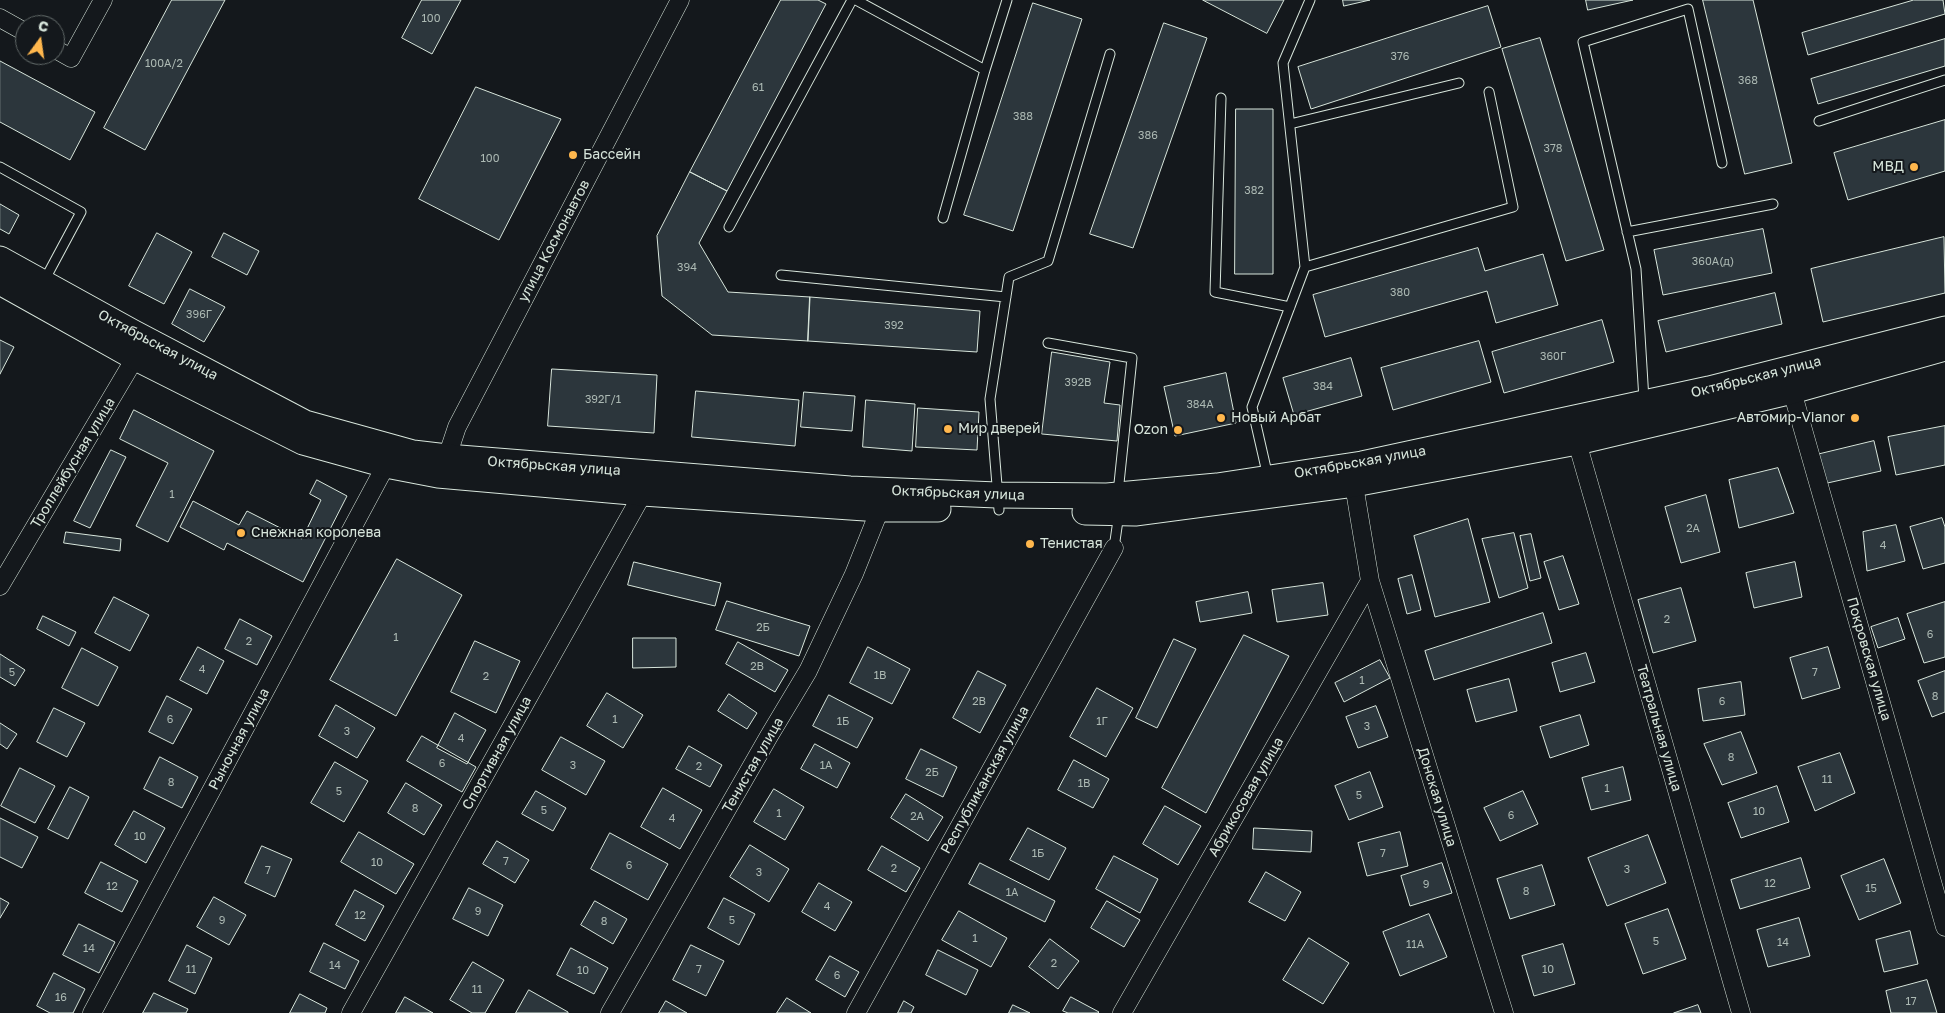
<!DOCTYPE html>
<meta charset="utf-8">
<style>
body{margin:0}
#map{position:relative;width:1945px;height:1013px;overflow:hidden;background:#14181c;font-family:"Golos Text",sans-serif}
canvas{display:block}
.north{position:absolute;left:15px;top:15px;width:50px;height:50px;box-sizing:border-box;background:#14181c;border:1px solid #626a69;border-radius:50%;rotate:14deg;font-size:14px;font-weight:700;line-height:20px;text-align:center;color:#d8e6dc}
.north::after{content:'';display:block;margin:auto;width:18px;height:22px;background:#ffb74d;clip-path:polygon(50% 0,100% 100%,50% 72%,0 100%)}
</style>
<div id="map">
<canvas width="1945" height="1013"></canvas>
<div class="north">С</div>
</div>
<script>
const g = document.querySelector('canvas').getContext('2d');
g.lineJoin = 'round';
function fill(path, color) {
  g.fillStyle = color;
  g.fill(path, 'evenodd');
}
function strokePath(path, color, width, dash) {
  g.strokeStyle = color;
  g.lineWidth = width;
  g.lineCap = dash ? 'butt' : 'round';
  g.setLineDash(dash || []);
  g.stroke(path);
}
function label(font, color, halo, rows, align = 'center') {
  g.font = font + ' "Golos Text",sans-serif';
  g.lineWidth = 4;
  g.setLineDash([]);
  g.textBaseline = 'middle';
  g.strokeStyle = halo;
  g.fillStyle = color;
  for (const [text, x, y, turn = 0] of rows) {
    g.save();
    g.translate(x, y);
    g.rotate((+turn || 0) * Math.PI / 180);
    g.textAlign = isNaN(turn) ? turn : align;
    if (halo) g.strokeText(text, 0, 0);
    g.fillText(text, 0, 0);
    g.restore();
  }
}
const building = new Path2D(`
 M 172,0 L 225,0 L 145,150 L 104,128 Z
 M 422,0 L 461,0 L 432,54 L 402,38 Z
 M 781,0 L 818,0 L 826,4 L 727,191 L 690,172 Z
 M 1203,0 L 1284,0 L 1267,33 Z
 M 1343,0 L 1370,0 L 1344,6 Z
 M 1586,0 L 1633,0 L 1588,10 Z
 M 1703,0 L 1753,0 L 1792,163 L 1745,174 Z
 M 1914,0 L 1943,0 L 1945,14 L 1808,55 L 1802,33 Z
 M 1033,3 L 1082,19 L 1013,231 L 964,215 Z
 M 1488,6 L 1501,47 L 1311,109 L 1298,67 Z
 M 1164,23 L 1207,38 L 1133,248 L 1090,234 Z
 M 1540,38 L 1604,250 L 1566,261 L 1502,49 Z
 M 1945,39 L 1945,66 L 1818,104 L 1811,79 Z
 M 0,61 L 95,112 L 70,160 L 0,122 Z
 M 476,87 L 561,119 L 499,240 L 419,199 Z
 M 1236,109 L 1273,109 L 1273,274 L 1235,274 Z
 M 1945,120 L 1945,171 L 1848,200 L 1834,153 Z
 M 690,172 L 727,191 L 699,243 L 728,292 L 810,297 L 808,341 L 712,335 L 662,296 L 657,236 Z
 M 0,204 L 19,215 L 9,234 L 0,229 Z
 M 1763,229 L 1772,273 L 1663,295 L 1654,250 Z
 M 157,233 L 192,252 L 164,304 L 129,286 Z
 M 224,233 L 259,251 L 247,275 L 212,257 Z
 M 1944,237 L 1945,293 L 1823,322 L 1811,269 Z
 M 1478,248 L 1485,271 L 1543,254 L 1558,305 L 1496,323 L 1487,291 L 1325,337 L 1313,295 Z
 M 190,289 L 225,307 L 204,342 L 172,324 Z
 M 1775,293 L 1782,324 L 1666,352 L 1658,321 Z
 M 810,297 L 980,311 L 977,352 L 808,341 Z
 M 1602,320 L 1614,362 L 1504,393 L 1492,352 Z
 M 0,340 L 14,347 L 0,374 Z
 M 1479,341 L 1491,382 L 1393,410 L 1381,368 Z
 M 1052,352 L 1110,362 L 1104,403 L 1120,405 L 1117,441 L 1042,434 Z
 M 1351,358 L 1362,396 L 1294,415 L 1283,378 Z
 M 552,369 L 657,375 L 654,433 L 548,426 Z
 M 1226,373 L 1236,423 L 1175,436 L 1164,387 Z
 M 696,391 L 799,400 L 795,446 L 692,437 Z
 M 804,392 L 855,396 L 852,431 L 801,427 Z
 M 866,400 L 915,404 L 912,451 L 863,447 Z
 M 918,408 L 979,412 L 977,450 L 916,447 Z
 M 134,410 L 214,451 L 168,542 L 136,526 L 168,463 L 120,439 Z
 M 1945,426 L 1945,465 L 1896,475 L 1888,437 Z
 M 1874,441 L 1881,471 L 1823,484 L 1816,455 Z
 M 111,450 L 126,457 L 90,528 L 74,521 Z
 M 1778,468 L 1794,513 L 1739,528 L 1729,480 Z
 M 317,480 L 347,496 L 303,582 L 227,543 L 224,550 L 180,527 L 193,501 L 239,525 L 247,511 L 302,539 L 321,500 L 310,494 Z
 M 1706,495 L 1720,552 L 1681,563 L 1665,507 Z
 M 1942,518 L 1945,527 L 1945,563 L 1923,569 L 1910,527 Z
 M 1468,519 L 1490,602 L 1435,617 L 1414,536 Z
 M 1896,525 L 1905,561 L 1867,571 L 1863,532 Z
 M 66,532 L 121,539 L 120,551 L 64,543 Z
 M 1514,533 L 1528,588 L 1499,598 L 1482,539 Z
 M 1531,534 L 1541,578 L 1530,581 L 1520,536 Z
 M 1563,556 L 1579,604 L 1559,610 L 1544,562 Z
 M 397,559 L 462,595 L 396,716 L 330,680 Z
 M 634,562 L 721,583 L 715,606 L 628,585 Z
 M 1795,562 L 1802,597 L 1754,608 L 1746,573 Z
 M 1412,575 L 1421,610 L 1407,614 L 1398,579 Z
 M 1323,583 L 1328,615 L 1277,622 L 1272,590 Z
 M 1681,588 L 1696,641 L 1653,653 L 1638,600 Z
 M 1248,592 L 1252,613 L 1200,622 L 1196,602 Z
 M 114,597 L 149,615 L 130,651 L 95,633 Z
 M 727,601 L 810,626 L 799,656 L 716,630 Z
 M 1945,602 L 1945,657 L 1924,663 L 1907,614 Z
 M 1543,613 L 1552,643 L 1434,680 L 1425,651 Z
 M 43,616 L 76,632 L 69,646 L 37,629 Z
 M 1898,618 L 1905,639 L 1878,648 L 1871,627 Z
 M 240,619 L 272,636 L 257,665 L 225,649 Z
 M 1244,635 L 1289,656 L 1206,813 L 1162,788 Z
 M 633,638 L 676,638 L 676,667 L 633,668 Z
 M 1174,639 L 1196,649 L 1157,728 L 1136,718 Z
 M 475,641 L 520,661 L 496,713 L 451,692 Z
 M 738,642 L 788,670 L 775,692 L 726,664 Z
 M 198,647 L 224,661 L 207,694 L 180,680 Z
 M 868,647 L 910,669 L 892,704 L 850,683 Z
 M 1828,647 L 1840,688 L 1802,699 L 1790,658 Z
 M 82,648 L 118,667 L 98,706 L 62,688 Z
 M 1586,653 L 1595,682 L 1560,692 L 1552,663 Z
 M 0,654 L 25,670 L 15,686 L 0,677 Z
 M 1380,660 L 1390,678 L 1344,702 L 1335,683 Z
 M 978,671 L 1006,685 L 980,733 L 953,718 Z
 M 1945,671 L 1945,712 L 1932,717 L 1918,681 Z
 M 1509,679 L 1517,711 L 1476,722 L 1467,690 Z
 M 1741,682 L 1745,715 L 1703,721 L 1698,689 Z
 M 1097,688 L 1133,708 L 1106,757 L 1070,737 Z
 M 607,693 L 643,715 L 623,748 L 587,726 Z
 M 729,694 L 757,713 L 747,729 L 718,711 Z
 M 829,695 L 873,718 L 857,748 L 813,726 Z
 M 167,696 L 192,709 L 173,744 L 149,732 Z
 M 336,705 L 375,728 L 357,758 L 319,736 Z
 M 1376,706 L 1388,737 L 1358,748 L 1346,717 Z
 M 54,708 L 85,723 L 67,757 L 37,742 Z
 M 455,713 L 486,730 L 467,764 L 437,748 Z
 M 1580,715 L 1589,745 L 1550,758 L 1540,727 Z
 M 0,723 L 17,734 L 7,749 L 0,744 Z
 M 1741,732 L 1757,773 L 1722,785 L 1704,744 Z
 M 422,736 L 476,767 L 462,792 L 407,761 Z
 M 561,737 L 605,761 L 586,795 L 542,770 Z
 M 815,744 L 850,763 L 837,788 L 801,769 Z
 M 689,746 L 722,765 L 710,787 L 676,769 Z
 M 921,749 L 957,767 L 943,797 L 906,779 Z
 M 1840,753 L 1855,793 L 1815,811 L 1798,767 Z
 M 160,757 L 198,777 L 182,808 L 144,789 Z
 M 1074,760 L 1109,779 L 1093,808 L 1058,790 Z
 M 335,762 L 368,781 L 344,822 L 311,803 Z
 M 1623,767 L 1631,800 L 1591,810 L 1582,778 Z
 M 20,768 L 55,786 L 35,823 L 1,806 Z
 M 1370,772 L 1383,807 L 1349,820 L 1335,786 Z
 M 406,783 L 442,805 L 424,835 L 388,813 Z
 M 1777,786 L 1789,822 L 1741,838 L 1728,803 Z
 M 70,787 L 89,797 L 68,839 L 48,829 Z
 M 663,788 L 702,810 L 680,849 L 641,827 Z
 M 774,789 L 804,807 L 785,840 L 754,822 Z
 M 536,791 L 566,808 L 553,831 L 522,814 Z
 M 1523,791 L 1538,824 L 1500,841 L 1484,808 Z
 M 906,794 L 943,817 L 928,841 L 891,818 Z
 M 1165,806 L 1201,826 L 1178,865 L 1143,844 Z
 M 134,811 L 165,828 L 146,863 L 115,845 Z
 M 0,818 L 38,837 L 22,868 L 0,857 Z
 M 1028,828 L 1066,848 L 1049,880 L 1010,860 Z
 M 1254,828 L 1312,831 L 1311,852 L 1253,849 Z
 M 359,832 L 414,864 L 396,894 L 341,862 Z
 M 1400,832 L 1408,866 L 1367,876 L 1358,843 Z
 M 610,833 L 668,864 L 648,900 L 591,869 Z
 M 1648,835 L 1666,883 L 1607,906 L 1588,858 Z
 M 497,841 L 529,860 L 515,883 L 483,864 Z
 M 750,845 L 789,869 L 769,902 L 730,877 Z
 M 262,846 L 292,859 L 275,897 L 245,883 Z
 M 882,846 L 920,868 L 906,892 L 868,870 Z
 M 1114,856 L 1158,879 L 1140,913 L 1096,889 Z
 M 1801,858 L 1810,888 L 1740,909 L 1731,880 Z
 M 1884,859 L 1901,903 L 1859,920 L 1841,876 Z
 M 101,862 L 138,881 L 122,912 L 85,893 Z
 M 980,863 L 1055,901 L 1045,922 L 969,884 Z
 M 1442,863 L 1452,893 L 1410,906 L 1401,876 Z
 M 1542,865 L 1555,905 L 1510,919 L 1497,879 Z
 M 1266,872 L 1301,892 L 1285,921 L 1249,902 Z
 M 819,883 L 852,902 L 835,931 L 802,912 Z
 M 469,888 L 503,905 L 488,936 L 453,919 Z
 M 355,890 L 384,906 L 365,941 L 336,925 Z
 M 214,897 L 246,915 L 229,945 L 197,927 Z
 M 0,898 L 9,903 L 0,918 Z
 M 724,898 L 755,914 L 739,945 L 708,928 Z
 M 595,901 L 627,919 L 613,944 L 581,925 Z
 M 1107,901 L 1140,920 L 1124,947 L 1091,928 Z
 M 1668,909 L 1686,959 L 1643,974 L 1625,924 Z
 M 959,911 L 1007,938 L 991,967 L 942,940 Z
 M 1429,914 L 1447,957 L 1400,976 L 1383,932 Z
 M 1799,918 L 1810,956 L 1768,967 L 1757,930 Z
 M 79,924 L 115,942 L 99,973 L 63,955 Z
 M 1910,931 L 1918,964 L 1884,972 L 1876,940 Z
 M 1309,938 L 1349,963 L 1323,1004 L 1283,980 Z
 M 1050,939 L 1079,961 L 1058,989 L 1029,967 Z
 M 324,943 L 359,961 L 345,989 L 310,972 Z
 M 1563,944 L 1575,984 L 1534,996 L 1522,956 Z
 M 187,945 L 212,958 L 195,994 L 169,981 Z
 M 691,945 L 724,961 L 706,996 L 673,980 Z
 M 571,948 L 608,968 L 594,994 L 557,975 Z
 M 938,950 L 978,970 L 966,995 L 926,975 Z
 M 830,956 L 859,972 L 845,997 L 816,980 Z
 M 473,962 L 504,980 L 485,1013 L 472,1013 L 450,1000 Z
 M 54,973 L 85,989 L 73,1013 L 50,1013 L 37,1006 Z
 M 1927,980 L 1937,1013 L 1891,1013 L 1886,991 Z
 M 529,990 L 568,1012 L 568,1013 L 516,1013 Z
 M 154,993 L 188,1009 L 186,1013 L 143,1013 Z
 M 300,994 L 327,1008 L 325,1013 L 290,1013 Z
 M 405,997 L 433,1013 L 396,1013 Z
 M 1071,997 L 1099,1012 L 1098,1013 L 1068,1013 L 1063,1011 Z
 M 787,998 L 811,1013 L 777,1013 Z
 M 666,1001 L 687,1013 L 659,1013 Z
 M 904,1001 L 914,1007 L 911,1013 L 898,1013 Z
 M 1013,1005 L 1030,1013 L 1009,1013 Z
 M 1698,1005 L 1701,1013 L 1674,1013 Z`);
const lane = new Path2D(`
 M 856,0 L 985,70
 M 1221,98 L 1215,292 L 1290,307
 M 1819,121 L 1945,80
 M 1290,124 L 1459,83
 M 0,167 L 81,212 L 43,283
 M 943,218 L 985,70 L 1007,0
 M 729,227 L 852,0
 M 1627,232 L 1773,204
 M 1305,267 L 1513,207 L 1489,92
 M 781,275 L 1006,297
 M 1048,343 L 1132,358 L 1118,493
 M 1644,400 L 1636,269 L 1583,42 L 1688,9 L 1722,163
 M 1268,477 L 1252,407 L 1305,267 L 1283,63 L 1310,0
 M 999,510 L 990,399 L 1009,277 L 1048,261 L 1110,54
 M 1114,548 L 1119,513`);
const street = new Path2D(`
 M 0,18 L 25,32
 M 55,49 L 71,58 L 103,0
 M 1792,391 L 1945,927
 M 1577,442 L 1741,1013
 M 447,457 L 457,427 L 680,0
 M 1352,473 L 1370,581 L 1504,1013
 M 0,586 L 141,348
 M 92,1013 L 386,465
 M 351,1013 L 643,493
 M 610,1013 L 769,736 L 808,671 L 854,574 L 880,509
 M 856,1013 L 1114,548
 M 1122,1013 L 1370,581`);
const secondary = new Path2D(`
 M 0,259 L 132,332 L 305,423 L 413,453 L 447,457 L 850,489 L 997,495 L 1107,496 L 1217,486 L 1362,464 L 1709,389 L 1945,329
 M 0,282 L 136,358 L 303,442 L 386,465 L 438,475 L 643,493 L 880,509 L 938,509
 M 1085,512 L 1135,513 L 1354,484 L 1577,442 L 1792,391 L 1945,348`);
const markers = [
 [573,155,5,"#ffb74d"],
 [1914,167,5,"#ffb74d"],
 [1221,418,5,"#ffb74d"],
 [1855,418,5,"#ffb74d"],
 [948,429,5,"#ffb74d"],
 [1178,430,5,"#ffb74d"],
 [241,533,5,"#ffb74d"],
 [1030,544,5,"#ffb74d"]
];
const numberNames = [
 ["100",431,19],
 ["376",1400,57],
 ["100А/2",164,64],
 ["368",1748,81],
 ["61",758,88],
 ["388",1023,117],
 ["386",1148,136],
 ["378",1553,149],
 ["100",490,159],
 ["382",1254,191],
 ["360А(д)",1713,262],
 ["394",687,268],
 ["380",1400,293],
 ["396Г",199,315],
 ["392",894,326],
 ["360Г",1553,357],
 ["392В",1078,383],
 ["384",1323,387],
 ["392Г/1",603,400],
 ["384А",1200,405],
 ["1",172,495],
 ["2А",1693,529],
 ["4",1883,546],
 ["2",1667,620],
 ["2Б",763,628],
 ["6",1930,635],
 ["1",396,638],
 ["2",249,642],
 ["2В",757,667],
 ["4",202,670],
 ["5",12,673],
 ["7",1815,673],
 ["1В",880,676],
 ["2",486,677],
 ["1",1362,681],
 ["8",1935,697],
 ["2В",979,702],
 ["6",1722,702],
 ["6",170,720],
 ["1",615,720],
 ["1Б",843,722],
 ["1Г",1102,722],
 ["3",1367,727],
 ["3",347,732],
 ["4",461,739],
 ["8",1731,758],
 ["6",442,764],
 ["3",573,766],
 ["1А",826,766],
 ["2",699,767],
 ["2Б",932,773],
 ["11",1827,780],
 ["8",171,783],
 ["1В",1084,784],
 ["1",1607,789],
 ["5",339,792],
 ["5",1359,796],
 ["8",415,809],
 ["5",544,811],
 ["10",1759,812],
 ["1",779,814],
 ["6",1511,816],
 ["2А",917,817],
 ["4",672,819],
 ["10",140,837],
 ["1Б",1038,854],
 ["7",1383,854],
 ["7",506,862],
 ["10",377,863],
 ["6",629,866],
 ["2",894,869],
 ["3",1627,870],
 ["7",268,871],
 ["3",759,873],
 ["12",1770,884],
 ["9",1426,885],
 ["12",112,887],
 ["15",1871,889],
 ["8",1526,892],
 ["1А",1012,893],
 ["4",827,907],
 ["9",478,912],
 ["12",360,916],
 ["9",222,921],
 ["5",732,921],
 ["8",604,922],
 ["1",975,939],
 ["5",1656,942],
 ["14",1783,943],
 ["11А",1415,945],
 ["14",89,949],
 ["2",1054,964],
 ["14",335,966],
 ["11",191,970],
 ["7",699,970],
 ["10",1548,970],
 ["10",583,971],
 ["6",837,976],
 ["11",477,990],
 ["16",61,998],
 ["17",1911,1002]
];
const poiNames = [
 ["Бассейн",583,155],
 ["МВД",1904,167,"right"],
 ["Новый Арбат",1231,418],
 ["Автомир-Vianor",1845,418,"right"],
 ["Мир дверей",958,429],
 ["Ozon",1168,430,"right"],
 ["Снежная королева",251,533],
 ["Тенистая",1040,544]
];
const streetNames = [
 ["улица Космонавтов",554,241,-62],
 ["Октябрьская улица",158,345,28],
 ["Октябрьская улица",1756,377,-14],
 ["Октябрьская улица",1360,462,-10],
 ["Троллейбусная улица",73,463,-59],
 ["Октябрьская улица",554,466,4],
 ["Октябрьская улица",958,493,2],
 ["Покровская улица",1869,659,74],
 ["Театральная улица",1659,728,74],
 ["Рыночная улица",239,739,-62],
 ["Спортивная улица",497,753,-61],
 ["Тенистая улица",753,765,-60],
 ["Республиканская улица",985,780,-61],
 ["Абрикосовая улица",1246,797,-60],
 ["Донская улица",1437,797,73]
];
fill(building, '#2c363c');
strokePath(building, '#d8e6dc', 1);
strokePath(lane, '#d8e6dc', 11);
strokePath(street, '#d8e6dc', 19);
strokePath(secondary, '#d8e6dc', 27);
strokePath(lane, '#14181c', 9);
strokePath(street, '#14181c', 18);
strokePath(secondary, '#14181c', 25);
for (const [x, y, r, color] of markers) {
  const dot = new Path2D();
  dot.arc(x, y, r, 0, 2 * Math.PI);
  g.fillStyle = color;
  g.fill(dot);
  strokePath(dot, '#14181c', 2);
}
label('11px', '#adbab4', null, numberNames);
label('14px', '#d8e6dc', '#14181c', poiNames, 'left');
label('14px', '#d8e6dc', '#14181c', streetNames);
</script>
